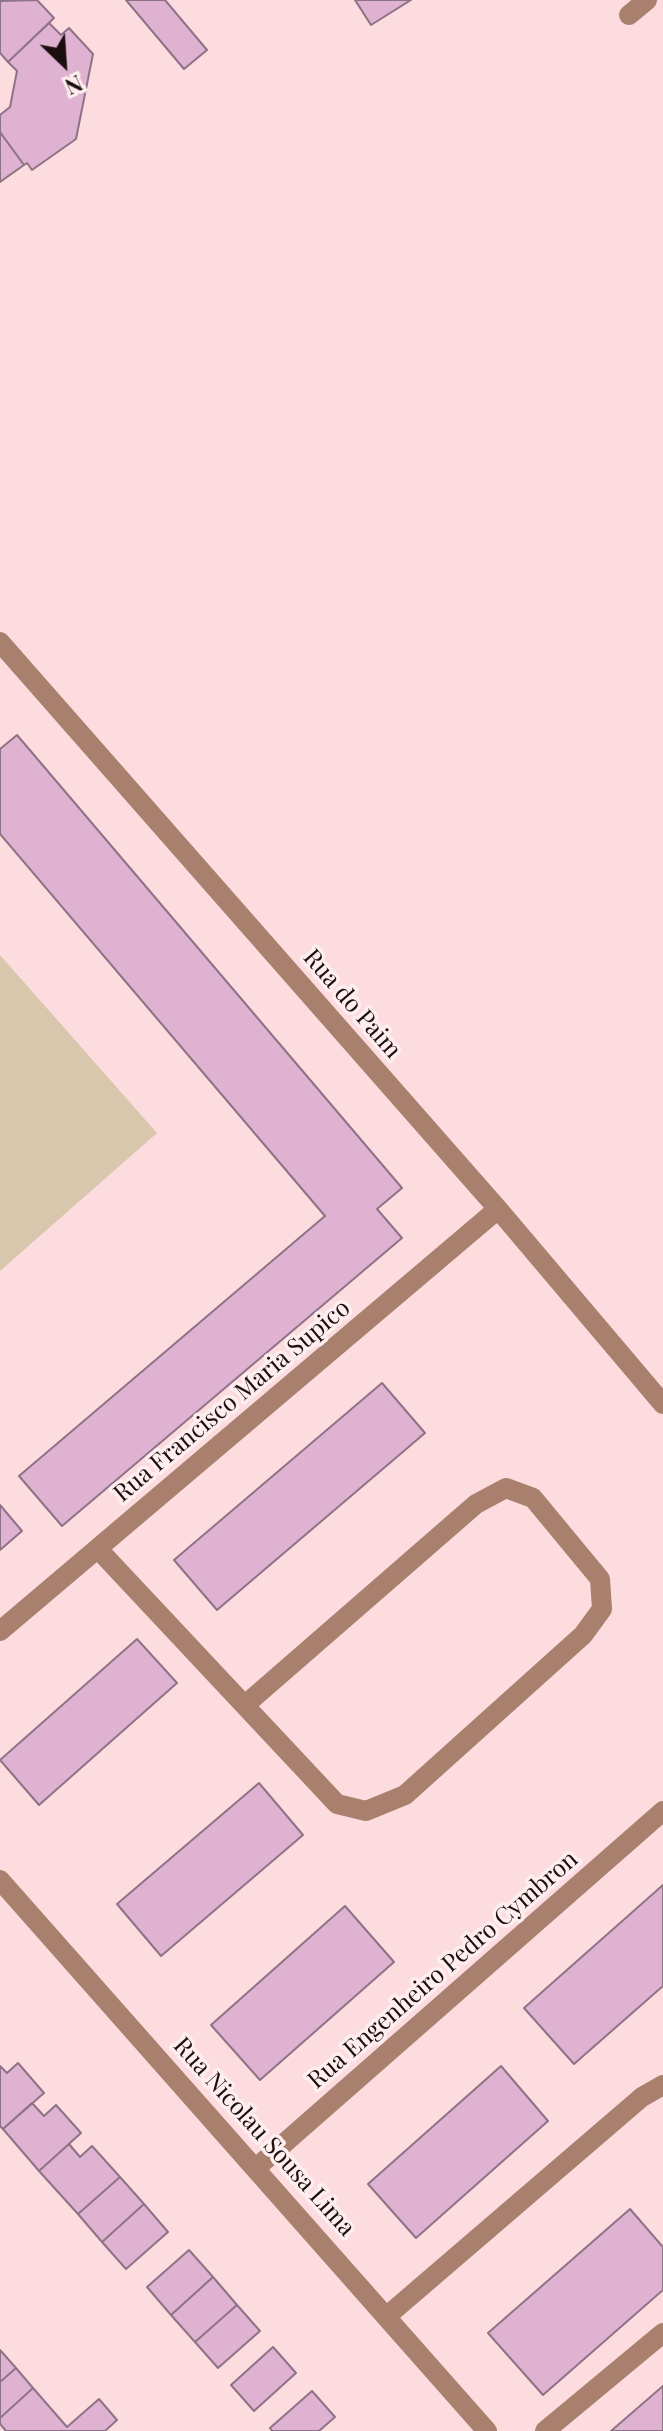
<!DOCTYPE html>
<style>
body{margin:0}
#map{position:relative;width:663px;height:2431px;overflow:hidden;background:#fcdcdf;font-family:"Playfair Display",serif}
canvas{display:block}
.north{position:absolute;left:24px;top:24px;width:80px;height:80px;-webkit-text-stroke:6px #feeeef;paint-order:stroke;rotate:155deg;font-size:22px;font-weight:700;line-height:32px;text-align:center;color:#1b0e0f}
.north::after{content:'';display:block;margin:auto;width:28px;height:36px;background:#1b0e0f;clip-path:polygon(50% 0,100% 100%,50% 72%,0 100%)}
</style>
<div id="map">
<canvas width="663" height="2431"></canvas>
<div class="north">N</div>
</div>
<script>
const g = document.querySelector('canvas').getContext('2d');
g.lineJoin = 'round';
function fill(path, color) {
  g.fillStyle = color;
  g.fill(path, 'evenodd');
}
function strokePath(path, color, width, dash) {
  g.strokeStyle = color;
  g.lineWidth = width;
  g.lineCap = dash ? 'butt' : 'round';
  g.setLineDash(dash || []);
  g.stroke(path);
}
function label(font, color, halo, rows, align = 'center') {
  g.font = font + ' "Playfair Display",serif';
  g.lineWidth = 7;
  g.setLineDash([]);
  g.textBaseline = 'middle';
  g.strokeStyle = halo;
  g.fillStyle = color;
  for (const [text, x, y, turn = 0] of rows) {
    g.save();
    g.translate(x, y);
    g.rotate((+turn || 0) * Math.PI / 180);
    g.textAlign = isNaN(turn) ? turn : align;
    if (halo) g.strokeText(text, 0, 0);
    g.fillText(text, 0, 0);
    g.restore();
  }
}
const green = new Path2D(`
 M 0,955 L 157,1133 L 0,1271 Z`);
const building = new Path2D(`
 M 37,0 L 54,18 L 8,62 L 0,53 L 0,1 Z
 M 126,0 L 165,0 L 207,50 L 184,69 Z
 M 355,0 L 411,0 L 371,25 Z
 M 49,23 L 61,35 L 69,28 L 93,54 L 76,139 L 32,170 L 27,163 L 24,165 L 0,132 L 0,115 L 10,107 L 17,71 L 8,62 Z
 M 0,132 L 24,165 L 0,182 Z
 M 17,735 L 402,1188 L 377,1209 L 402,1238 L 62,1526 L 19,1476 L 325,1216 L 0,834 L 0,749 Z
 M 382,1383 L 425,1433 L 217,1610 L 174,1560 Z
 M 0,1505 L 22,1531 L 0,1550 Z
 M 137,1639 L 177,1683 L 39,1805 L 0,1760 Z
 M 259,1783 L 303,1835 L 161,1956 L 117,1904 Z
 M 663,1885 L 663,1986 L 574,2064 L 524,2008 Z
 M 345,1906 L 394,1962 L 260,2080 L 211,2025 Z
 M 18,2063 L 44,2093 L 3,2129 L 0,2126 L 0,2066 L 7,2073 Z
 M 501,2066 L 548,2121 L 416,2238 L 368,2184 Z
 M 32,2103 L 44,2116 L 56,2105 L 81,2133 L 39,2171 L 3,2129 Z
 M 69,2144 L 80,2157 L 92,2146 L 120,2177 L 78,2214 L 39,2171 Z
 M 120,2177 L 144,2204 L 102,2242 L 78,2214 Z
 M 144,2204 L 168,2232 L 126,2269 L 102,2242 Z
 M 630,2209 L 663,2247 L 663,2290 L 543,2395 L 488,2333 Z
 M 189,2250 L 213,2277 L 171,2315 L 147,2287 Z
 M 213,2277 L 237,2305 L 195,2342 L 171,2315 Z
 M 237,2305 L 260,2331 L 218,2368 L 195,2342 Z
 M 273,2347 L 296,2373 L 254,2411 L 231,2385 Z
 M 0,2350 L 16,2368 L 0,2382 Z
 M 16,2368 L 33,2388 L 0,2418 L 0,2382 Z
 M 663,2386 L 663,2431 L 611,2431 Z
 M 33,2388 L 67,2427 L 99,2399 L 117,2420 L 105,2431 L 6,2431 L 0,2424 L 0,2418 Z
 M 312,2391 L 335,2417 L 319,2431 L 272,2431 L 270,2428 Z`);
const street = new Path2D(`
 M 629,15 L 647,0
 M 0,642 L 498,1209 L 663,1404
 M 98,1549 L 337,1804 L 366,1811 L 405,1795 L 583,1635 L 602,1609 L 600,1579 L 533,1498 L 506,1488 L 476,1504 L 245,1705
 M 0,1631 L 498,1209
 M 0,1880 L 487,2431
 M 256,2168 L 663,1811
 M 387,2316 L 642,2097 L 663,2085
 M 545,2431 L 663,2333`);
const streetNames = [
 ["Rua do Paim",352,1004,49],
 ["Rua Francisco Maria Supico",232,1401,-40],
 ["Rua Engenheiro Pedro Cymbron",443,1970,-41],
 ["Rua Nicolau Sousa Lima",264,2137,48]
];
fill(green, '#d8c7ad');
fill(building, '#e0b2d1');
strokePath(building, '#8e7285', 2);
strokePath(street, '#a8806d', 20);
label('24px', '#1b0e0f', '#feeeef', streetNames);
</script>
